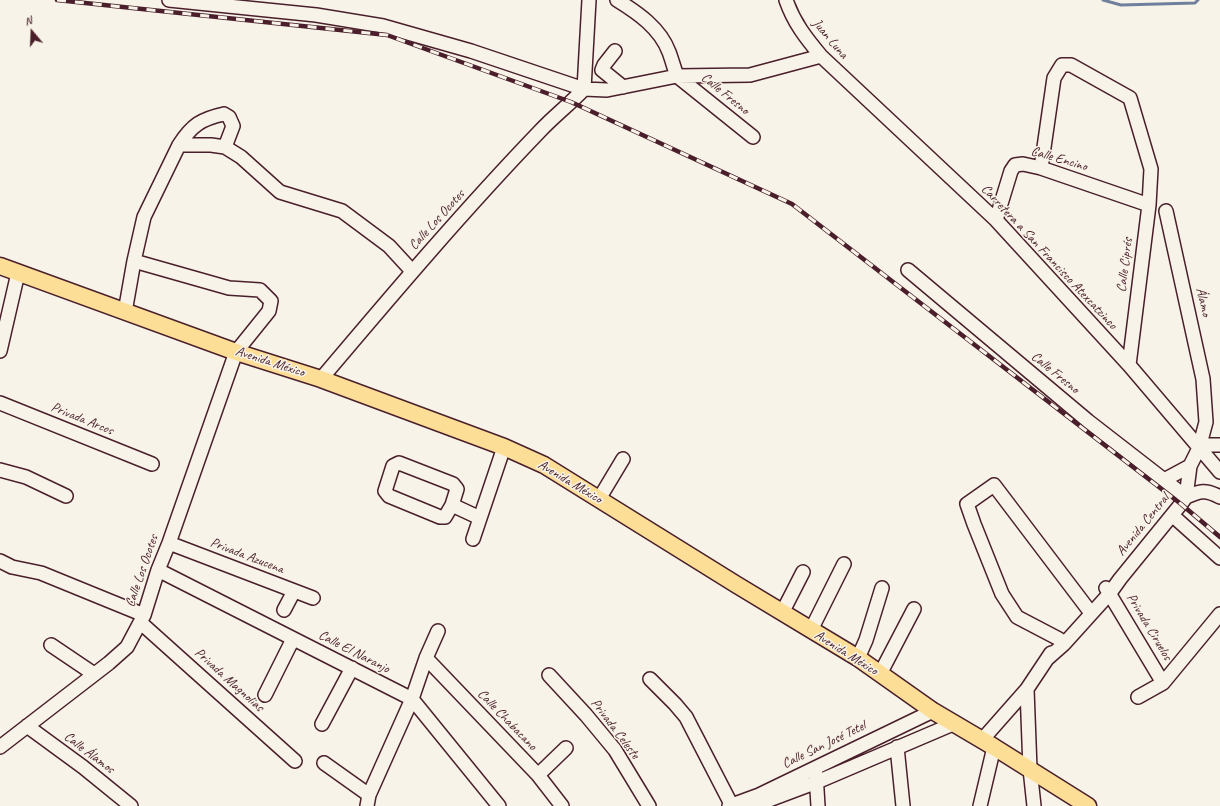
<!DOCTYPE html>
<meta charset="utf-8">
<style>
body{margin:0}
#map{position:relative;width:1220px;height:806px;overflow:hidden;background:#f7f3e8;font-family:Caveat,sans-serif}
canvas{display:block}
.north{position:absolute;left:12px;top:12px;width:40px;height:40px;-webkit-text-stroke:3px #f7f3e8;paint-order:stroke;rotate:341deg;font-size:11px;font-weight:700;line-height:16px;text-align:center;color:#4a1f2b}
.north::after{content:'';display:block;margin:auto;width:14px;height:18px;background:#4a1f2b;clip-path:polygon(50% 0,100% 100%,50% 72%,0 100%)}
</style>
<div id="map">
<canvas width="1220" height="806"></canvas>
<div class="north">N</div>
</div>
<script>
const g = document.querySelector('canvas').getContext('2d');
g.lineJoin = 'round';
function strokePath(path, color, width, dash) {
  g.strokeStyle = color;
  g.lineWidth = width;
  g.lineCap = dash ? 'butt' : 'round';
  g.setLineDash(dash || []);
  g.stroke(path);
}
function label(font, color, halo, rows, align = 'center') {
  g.font = font + ' Caveat,sans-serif';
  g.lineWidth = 3;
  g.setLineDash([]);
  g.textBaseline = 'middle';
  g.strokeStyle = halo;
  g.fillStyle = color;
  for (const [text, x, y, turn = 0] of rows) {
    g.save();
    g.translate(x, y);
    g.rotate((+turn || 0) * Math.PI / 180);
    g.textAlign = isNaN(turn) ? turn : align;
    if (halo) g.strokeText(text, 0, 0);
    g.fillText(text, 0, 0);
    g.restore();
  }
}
const stream = new Path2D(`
 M 1103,0 L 1121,5 L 1195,3 L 1198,0`);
const minor = new Path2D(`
 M 169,0 L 316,15 L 383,26 L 471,51 L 584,89 L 607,90 L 677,76 L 750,75 L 821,56
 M 617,0 C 638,13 660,28 669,52 C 672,60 674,68 677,76
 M 786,0 C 794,23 806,38 821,56 L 996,220 L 1129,365 L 1220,472
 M 615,51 L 604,65 L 602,70 L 623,87
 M 677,76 L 753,137
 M 584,89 L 589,0
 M 179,145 L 211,145 L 225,147 L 241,157 L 280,192 L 342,211 L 389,246 L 412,271
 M 1041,168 L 1054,78 L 1062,65 L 1071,65 L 1130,98 L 1151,169 L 1149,205 L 1129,365
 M 996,220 L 1011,171 L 1015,165 L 1023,164 L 1041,168 L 1149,205
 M 908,270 L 1088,421 L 1186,497
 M 125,312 L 134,261 L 144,217 L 179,145 C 192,125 201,119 224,114 L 229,117 L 233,126 L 225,147
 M 0,351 L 18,273
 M 321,379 C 392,295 464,210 540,131 C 554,116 570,104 584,89
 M 0,403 L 152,464
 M 1200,445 L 1220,445
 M 399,463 L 453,484 L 457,489 L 452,505 L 445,517 L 440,517 L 389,496 L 385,491 L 393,466 Z
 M 0,470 L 26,477 L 66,496
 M 1164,480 L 1190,466
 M 1186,497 C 1200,491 1205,489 1220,497
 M 599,499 L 623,459
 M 452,505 L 480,518
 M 1172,515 L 1220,558
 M 473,539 L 504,447
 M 169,543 L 313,598
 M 0,561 L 12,567 L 41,573 L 144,615
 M 158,570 L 412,699 L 499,806
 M 1106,588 L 1163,683 L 1220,614
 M 284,610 L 294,591
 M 782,613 L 803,572
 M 141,623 L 295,761
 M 811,630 L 844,564
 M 1059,639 L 1017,617 L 1002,594 L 974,524 L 967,504 L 994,485 L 1091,613
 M 51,645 L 94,674
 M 426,658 L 538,775 L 562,806
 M 858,658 L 866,640 L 882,588
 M 1047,659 L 1064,644 L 1110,593 L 1120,579 L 1181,504 L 1186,497 L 1190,466 L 1199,448 L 1206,422 L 1203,379 L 1166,211
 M 880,674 L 914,609
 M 549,675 L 586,715 L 615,750 L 649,806
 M 650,679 L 675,704 L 686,717 L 732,806
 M 265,695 L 293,639
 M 1138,697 L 1163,683
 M 322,724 L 352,668
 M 27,726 L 83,767 L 131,806
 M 982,740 L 1027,689
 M 0,747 L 109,663 L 127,647 L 144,615 L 158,570 L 169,543 L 236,352 L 269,311 L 271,301 L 260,290 L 229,288 L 134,261
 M 897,747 L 903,806
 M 324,763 L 369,795
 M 816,774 L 818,806
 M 538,775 L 566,748
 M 367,806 L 369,795 L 412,699 L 426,658 L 438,631
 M 729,806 L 759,795 L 933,711
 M 753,806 L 817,782 L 953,724
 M 980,806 L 994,747
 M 1034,806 L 1030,769 L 1027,689 L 1051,653`);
const major = new Path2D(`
 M 0,266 L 236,352 L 321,379 L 504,447 L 544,465 L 737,585 L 858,658 L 933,711 L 994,747 L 1088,806`);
const rail = new Path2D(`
 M 57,0 L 387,35 L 571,102 L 792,204 L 1181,504 L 1220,537`);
const streetNames = [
 ["Juan Luna",830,39,50],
 ["Calle Fresno",725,94,39],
 ["Calle Encino",1059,159,16],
 ["Calle Los Ocotes",437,220,-48],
 ["Carretera a San Francisco Atexcatzinco",1049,257,47],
 ["Calle Ciprés",1125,265,-83],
 ["Álamo",1203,302,77],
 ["Avenida México",270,362,18],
 ["Calle Fresno",1055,373,39],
 ["Privada Arcos",82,419,22],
 ["Avenida México",570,482,31],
 ["Avenida Central",1143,525,-51],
 ["Privada Azucena",247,556,21],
 ["Calle Los Ocotes",142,571,-71],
 ["Privada Ciruelos",1149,627,59],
 ["Calle El Naranjo",354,652,27],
 ["Avenida México",846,653,32],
 ["Privada Magnolias",229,680,42],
 ["Calle Chabacano",507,720,46],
 ["Privada Celeste",615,729,53],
 ["Calle San José Tetel",824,745,-26],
 ["Calle Álamos",89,753,37]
];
strokePath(stream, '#70809c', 3);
strokePath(minor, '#4a1f2b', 16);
strokePath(major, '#4a1f2b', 19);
strokePath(minor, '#f7f3e8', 13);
strokePath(major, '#fdde96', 16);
strokePath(rail, '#4a1f2b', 4.5);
strokePath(rail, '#f7f3e8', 3, [9]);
label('14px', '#4a1f2b', '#f7f3e8', streetNames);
</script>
